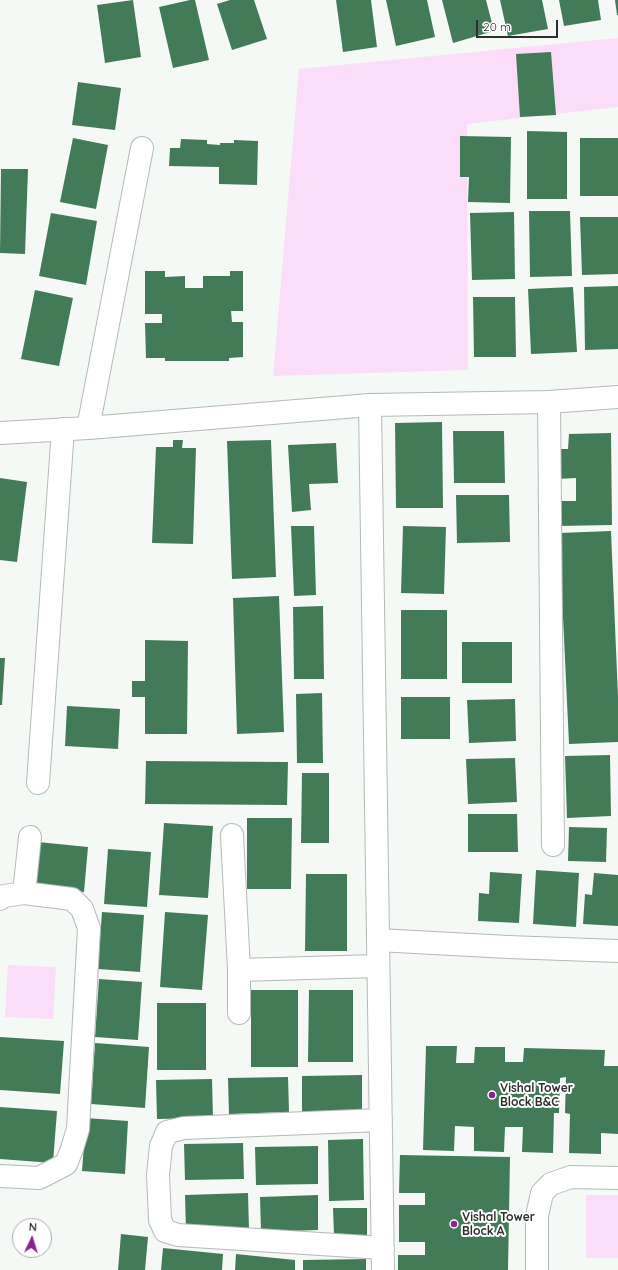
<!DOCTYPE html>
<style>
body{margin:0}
#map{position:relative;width:618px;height:1270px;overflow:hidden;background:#f4f9f6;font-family:Quicksand,sans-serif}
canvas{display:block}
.north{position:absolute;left:12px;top:1218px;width:40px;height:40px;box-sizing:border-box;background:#fff;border:1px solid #abacab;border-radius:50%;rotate:4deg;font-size:11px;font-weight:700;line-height:16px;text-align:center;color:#2d2f2e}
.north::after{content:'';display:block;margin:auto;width:14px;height:18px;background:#8a248c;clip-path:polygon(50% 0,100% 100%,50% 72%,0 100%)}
.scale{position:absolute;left:476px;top:20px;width:82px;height:18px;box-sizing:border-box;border:2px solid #2d2f2e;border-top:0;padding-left:5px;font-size:12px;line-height:14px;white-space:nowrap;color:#2d2f2e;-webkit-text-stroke:3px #fff;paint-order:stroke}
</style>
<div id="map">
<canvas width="618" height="1270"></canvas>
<div class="north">N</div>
<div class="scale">20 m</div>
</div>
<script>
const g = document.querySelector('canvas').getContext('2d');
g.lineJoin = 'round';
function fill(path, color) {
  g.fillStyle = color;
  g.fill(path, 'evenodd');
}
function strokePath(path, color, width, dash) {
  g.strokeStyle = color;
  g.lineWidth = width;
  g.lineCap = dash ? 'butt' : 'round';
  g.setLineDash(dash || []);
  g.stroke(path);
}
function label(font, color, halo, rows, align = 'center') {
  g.font = font + ' Quicksand,sans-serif';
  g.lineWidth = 4;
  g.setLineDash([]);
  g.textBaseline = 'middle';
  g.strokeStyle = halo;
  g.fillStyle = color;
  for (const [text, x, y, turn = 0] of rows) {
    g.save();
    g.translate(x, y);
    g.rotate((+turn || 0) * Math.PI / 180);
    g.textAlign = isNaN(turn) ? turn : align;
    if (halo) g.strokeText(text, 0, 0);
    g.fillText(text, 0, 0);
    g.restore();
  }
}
const green = new Path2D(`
 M 618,38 L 618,107 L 467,124 L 468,370 L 273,376 L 299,69 Z
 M 8,965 L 56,967 L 53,1019 L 5,1017 Z
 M 586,1195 L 618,1195 L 618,1258 L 586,1258 Z`);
const building = new Path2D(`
 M 133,0 L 141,57 L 105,63 L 97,5 Z
 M 190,0 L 195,0 L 209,60 L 173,68 L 159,7 Z
 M 230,0 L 254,0 L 267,39 L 232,50 L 217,4 Z
 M 336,0 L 371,0 L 377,47 L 343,52 Z
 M 386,0 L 427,0 L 435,37 L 396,46 Z
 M 442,0 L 486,0 L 494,31 L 453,43 Z
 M 500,0 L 542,0 L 548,29 L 508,36 Z
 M 559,0 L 598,0 L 601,20 L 564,26 Z
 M 615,0 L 618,0 L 618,15 L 617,15 Z
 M 551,52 L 556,115 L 520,117 L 516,54 Z
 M 78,82 L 121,88 L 115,130 L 72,125 Z
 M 527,131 L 567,132 L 567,199 L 527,199 Z
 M 460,136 L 511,137 L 510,203 L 468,202 L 469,177 L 460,177 Z
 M 73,138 L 108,145 L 96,209 L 60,202 Z
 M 580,138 L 618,138 L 618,196 L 580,196 Z
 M 181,139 L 207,140 L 207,144 L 220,145 L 220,143 L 234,143 L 234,140 L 258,141 L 257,185 L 219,184 L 219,167 L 169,166 L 170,148 L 180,148 Z
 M 1,169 L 28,169 L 25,254 L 0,253 Z
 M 529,211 L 570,211 L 572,276 L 530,277 Z
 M 514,212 L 515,279 L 472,280 L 470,213 Z
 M 51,213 L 97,221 L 86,285 L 39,276 Z
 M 580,217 L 618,217 L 618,274 L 582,275 Z
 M 145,271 L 165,271 L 165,277 L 185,276 L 185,288 L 203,288 L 203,276 L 230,276 L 230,271 L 243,271 L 243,311 L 231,311 L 232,322 L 243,322 L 243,357 L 229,358 L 229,361 L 165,361 L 165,358 L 146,358 L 145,323 L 162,323 L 162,314 L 145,314 Z
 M 618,286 L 618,349 L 585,350 L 584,287 Z
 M 573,287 L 577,352 L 531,354 L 528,289 Z
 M 35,290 L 73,298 L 59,366 L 21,359 Z
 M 473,297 L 515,297 L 516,357 L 474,357 Z
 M 442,422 L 443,508 L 396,508 L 395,423 Z
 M 453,431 L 504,431 L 505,483 L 454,483 Z
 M 611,433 L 612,525 L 558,526 L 558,501 L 576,501 L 576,478 L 557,479 L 557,449 L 568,449 L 569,434 Z
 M 173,440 L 183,440 L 182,448 L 196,448 L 193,544 L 152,543 L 156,447 L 173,447 Z
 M 271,440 L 276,577 L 232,579 L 227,441 Z
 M 336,443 L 338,483 L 309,484 L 311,510 L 292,512 L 288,445 Z
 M 0,478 L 27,482 L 17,562 L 0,560 Z
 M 456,495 L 509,495 L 510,542 L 457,543 Z
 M 291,526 L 314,526 L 316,595 L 294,596 Z
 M 403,526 L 446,527 L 444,594 L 401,593 Z
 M 611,531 L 618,697 L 618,742 L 569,744 L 559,533 Z
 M 279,596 L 284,732 L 237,734 L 233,598 Z
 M 323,606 L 324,679 L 294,679 L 293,607 Z
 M 401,610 L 447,610 L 447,679 L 401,679 Z
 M 145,640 L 188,641 L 187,734 L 145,734 L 145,697 L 132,697 L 132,681 L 145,681 Z
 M 462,642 L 512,642 L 512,683 L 462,683 Z
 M 0,658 L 5,658 L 2,705 L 0,705 Z
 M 322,693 L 323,763 L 297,763 L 296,694 Z
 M 401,697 L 450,697 L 450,739 L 401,739 Z
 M 515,699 L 516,741 L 469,743 L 467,700 Z
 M 67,706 L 120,709 L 118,749 L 65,746 Z
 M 610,755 L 611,816 L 567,818 L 565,756 Z
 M 515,758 L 517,802 L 468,804 L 466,759 Z
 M 146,761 L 288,762 L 287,805 L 145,804 Z
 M 302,773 L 329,773 L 329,843 L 301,843 Z
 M 468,814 L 517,814 L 518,852 L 468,852 Z
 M 247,818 L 292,818 L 291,889 L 247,889 Z
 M 164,823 L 213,826 L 208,898 L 159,895 Z
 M 569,827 L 607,828 L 606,862 L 568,861 Z
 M 38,842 L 88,847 L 84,892 L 33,887 Z
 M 108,849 L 151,852 L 147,907 L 104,904 Z
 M 536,870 L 579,873 L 576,927 L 533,924 Z
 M 490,872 L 522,874 L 519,923 L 478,921 L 479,893 L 489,894 Z
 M 594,873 L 618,875 L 618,926 L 583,924 L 585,894 L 592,895 Z
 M 306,874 L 347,874 L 347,951 L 305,951 Z
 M 102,912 L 144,915 L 140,972 L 98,969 Z
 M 165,912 L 208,915 L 202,990 L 160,987 Z
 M 99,979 L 142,982 L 138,1040 L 95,1037 Z
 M 251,990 L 298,990 L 298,1067 L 251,1067 Z
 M 309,990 L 353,990 L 353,1062 L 308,1062 Z
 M 157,1003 L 206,1003 L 206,1070 L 157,1070 Z
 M 0,1037 L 64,1041 L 60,1094 L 0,1090 Z
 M 95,1043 L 149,1047 L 145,1108 L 91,1104 Z
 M 426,1046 L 457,1046 L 456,1063 L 474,1063 L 475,1047 L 505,1047 L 505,1062 L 523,1062 L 524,1048 L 605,1050 L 604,1066 L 618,1066 L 618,1134 L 601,1133 L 601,1154 L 569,1153 L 570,1114 L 565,1113 L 566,1077 L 560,1078 L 559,1113 L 554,1113 L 553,1153 L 522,1152 L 523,1127 L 505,1127 L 504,1152 L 474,1151 L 474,1127 L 455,1126 L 454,1151 L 423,1150 Z
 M 362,1075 L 362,1111 L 302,1112 L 302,1076 Z
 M 288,1077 L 289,1112 L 229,1114 L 228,1078 Z
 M 212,1079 L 213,1118 L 157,1119 L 156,1080 Z
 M 0,1107 L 57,1111 L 53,1163 L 0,1159 Z
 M 86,1118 L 128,1121 L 125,1174 L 82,1171 Z
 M 363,1139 L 364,1200 L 329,1201 L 328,1140 Z
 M 243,1143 L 244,1179 L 185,1180 L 184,1144 Z
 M 318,1146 L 318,1184 L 256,1185 L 255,1147 Z
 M 400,1155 L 510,1157 L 508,1270 L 398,1270 L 398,1255 L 425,1255 L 425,1242 L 399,1242 L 399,1205 L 425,1205 L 425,1193 L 399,1193 Z
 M 248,1193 L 249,1230 L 186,1232 L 185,1195 Z
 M 318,1195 L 318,1230 L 261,1232 L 260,1197 Z
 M 333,1208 L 367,1208 L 367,1235 L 334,1236 Z
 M 121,1234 L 148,1237 L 145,1270 L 118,1270 Z
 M 163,1248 L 223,1254 L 222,1270 L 161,1270 Z
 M 236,1254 L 295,1260 L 295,1270 L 235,1270 Z
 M 366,1259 L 366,1270 L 303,1270 L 303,1260 Z`);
const minor = new Path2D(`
 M 549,402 L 553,845
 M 370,405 L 383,1270
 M 88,428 L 142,148
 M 38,783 L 63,429
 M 232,835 L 239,970 L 378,966
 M 24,893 L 30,837
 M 0,899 L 4,896 L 24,893 L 72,899 L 82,909 L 89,928 L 78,1129 L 72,1149 L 66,1164 L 39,1178 L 0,1176
 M 378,940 L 508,947 L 618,951
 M 239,1013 L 239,970
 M 381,1120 L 184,1128 L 167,1132 L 161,1146 L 158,1175 L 160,1220 L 165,1231 L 178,1235 L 226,1238 L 383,1248
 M 537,1270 L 537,1216 L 542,1193 L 551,1184 L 571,1177 L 618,1178`);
const tertiary = new Path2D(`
 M 0,433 L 88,428 L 370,405 L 549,402 L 618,397`);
const markers = [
 [492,1095,4,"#8a248c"],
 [454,1224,4,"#8a248c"]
];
const poiNames = [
 ["Vishal Tower",500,1088],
 ["Block B&C",500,1102],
 ["Vishal Tower",462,1217],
 ["Block A",462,1231]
];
fill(green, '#fbddf9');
fill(building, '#437b58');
strokePath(minor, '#b5bab6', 24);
strokePath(tertiary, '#b5bab6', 24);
strokePath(minor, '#fff', 22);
strokePath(tertiary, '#fff', 22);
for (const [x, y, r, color] of markers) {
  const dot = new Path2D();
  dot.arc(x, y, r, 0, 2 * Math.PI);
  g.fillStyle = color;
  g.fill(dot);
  strokePath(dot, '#fff', 1.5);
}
label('bold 12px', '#2d2f2e', '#fff', poiNames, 'left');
</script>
